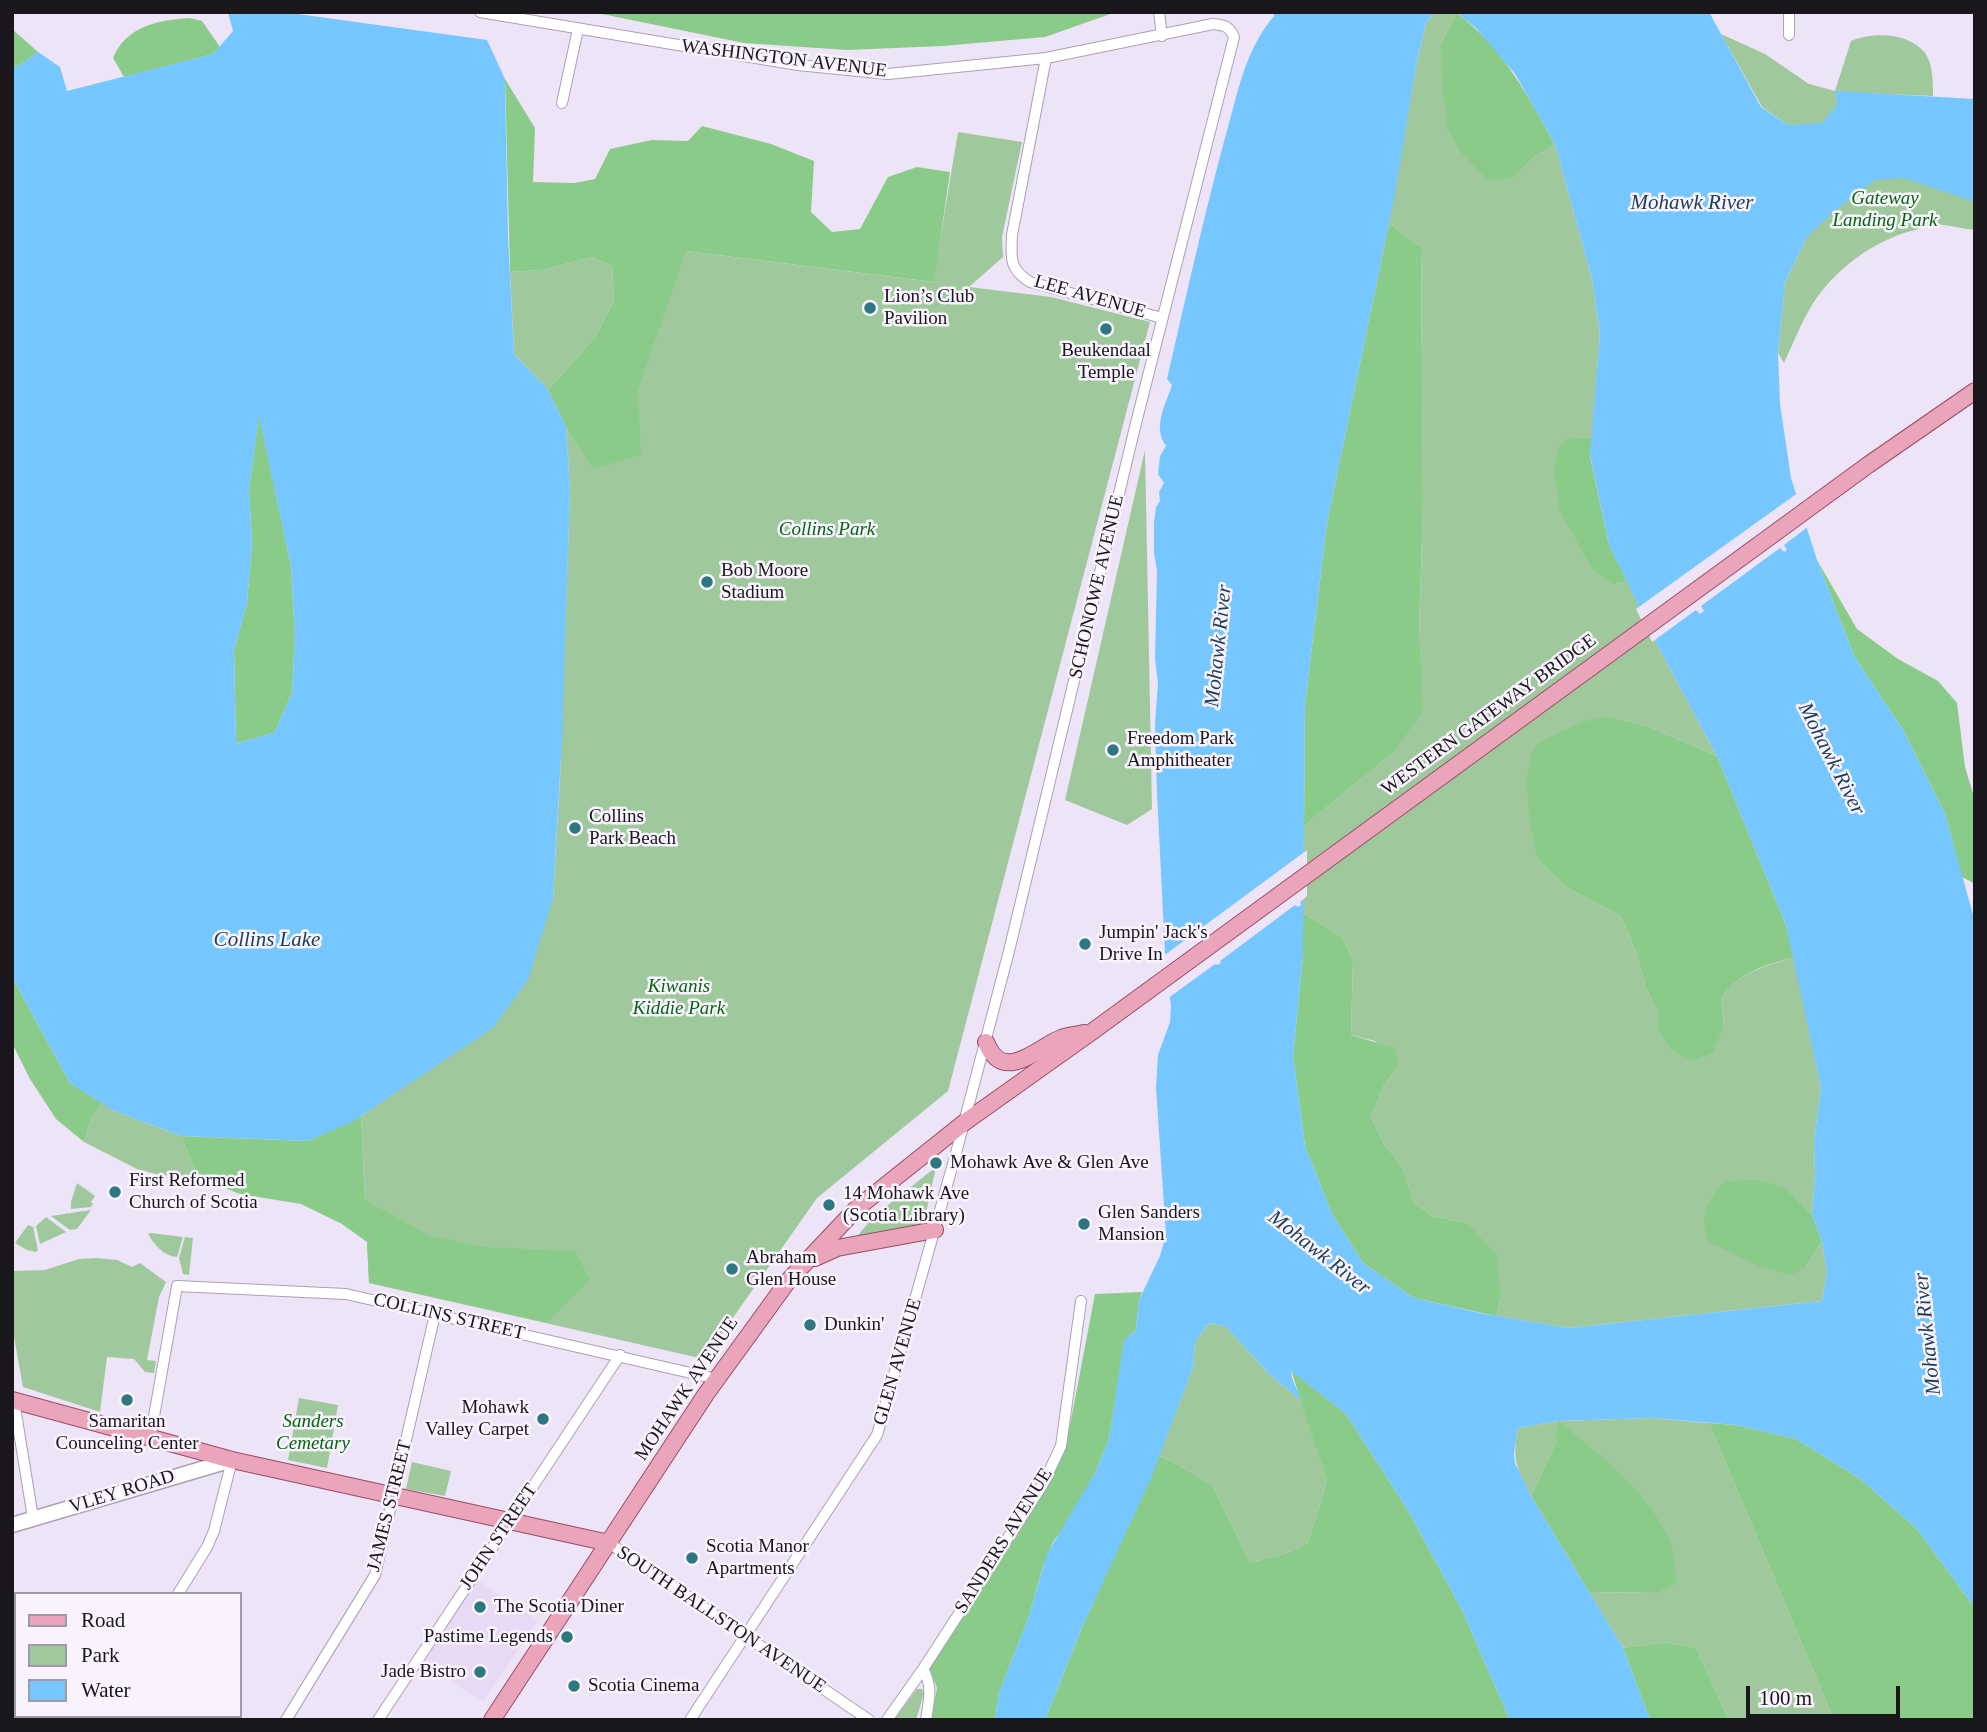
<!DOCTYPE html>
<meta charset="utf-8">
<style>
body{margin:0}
#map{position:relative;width:1987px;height:1732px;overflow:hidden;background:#ede4f7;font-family:"Times New Roman",serif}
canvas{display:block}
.frame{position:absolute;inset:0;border:14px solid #19161c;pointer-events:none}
.legend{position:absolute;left:14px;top:1592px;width:228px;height:126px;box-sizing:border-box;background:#f9f3fe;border:2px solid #9f9ba4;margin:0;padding:9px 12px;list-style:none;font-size:21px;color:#19161c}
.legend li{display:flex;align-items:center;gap:14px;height:35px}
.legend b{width:35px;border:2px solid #9f9ba4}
.scale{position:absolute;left:1746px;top:1686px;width:154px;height:32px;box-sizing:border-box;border:4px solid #19161c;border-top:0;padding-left:9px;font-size:21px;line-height:24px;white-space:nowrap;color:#19161c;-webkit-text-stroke:5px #f9f3fe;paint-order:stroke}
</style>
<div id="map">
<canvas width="1987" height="1732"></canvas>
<div class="frame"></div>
<ul class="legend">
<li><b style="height:9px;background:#eba5ba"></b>Road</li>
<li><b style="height:19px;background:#9fc99d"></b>Park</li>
<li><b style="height:19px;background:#76c7ff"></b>Water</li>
</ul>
<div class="scale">100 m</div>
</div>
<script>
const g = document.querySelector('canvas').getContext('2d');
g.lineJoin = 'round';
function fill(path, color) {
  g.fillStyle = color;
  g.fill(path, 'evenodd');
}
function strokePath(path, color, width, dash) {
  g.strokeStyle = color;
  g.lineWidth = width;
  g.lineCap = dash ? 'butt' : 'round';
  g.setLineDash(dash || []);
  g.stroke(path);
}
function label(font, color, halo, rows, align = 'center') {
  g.font = font + ' "Times New Roman",serif';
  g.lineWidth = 5;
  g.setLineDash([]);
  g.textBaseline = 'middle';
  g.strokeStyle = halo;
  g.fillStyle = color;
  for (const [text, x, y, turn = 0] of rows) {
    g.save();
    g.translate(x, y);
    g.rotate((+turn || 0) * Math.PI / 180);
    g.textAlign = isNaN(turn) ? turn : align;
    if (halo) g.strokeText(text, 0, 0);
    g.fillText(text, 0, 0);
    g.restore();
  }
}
const built = new Path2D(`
 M 475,1578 L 538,1621 L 483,1702 L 421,1661 Z`);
const green = new Path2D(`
 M 1436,12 L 1457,13 L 1441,43 L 1515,177 L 1533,158 L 1555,144 L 1592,279 L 1600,333 L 1592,438 L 1570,437 L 1613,585 L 1627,581 L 1662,654 L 1717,756 L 1647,726 L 1608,716 L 1538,860 L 1566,887 L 1621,916 L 1636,952 L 1646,988 L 1658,1013 L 1659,1029 L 1724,1025 L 1721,999 C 1739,971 1765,967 1794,957 L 1821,1088 L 1814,1140 L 1815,1177 L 1812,1215 L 1787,1189 L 1806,1267 L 1822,1241 L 1827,1272 L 1822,1301 L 1569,1328 L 1496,1316 L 1501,1297 L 1467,1223 L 1432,1216 L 1414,1203 L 1403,1168 L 1384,1144 L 1371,1117 L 1383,1087 L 1398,1066 L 1375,1041 L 1351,1035 L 1353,961 L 1342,937 L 1303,913 L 1304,826 L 1394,752 L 1419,634 L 1423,504 L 1421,247 L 1389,223 L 1416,66 L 1426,22 Z
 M 1721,34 L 1765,54 L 1809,84 L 1835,91 L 1851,41 C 1873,32 1908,32 1925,53 C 1933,64 1933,83 1933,96 L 1836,92 L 1837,105 L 1822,124 L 1788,125 L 1762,107 Z
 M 958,132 L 1022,142 L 1002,237 L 1003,257 L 969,287 L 1051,297 L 1150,322 L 948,1091 L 817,1198 L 704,1359 L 369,1283 L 361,1116 L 425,1072 L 553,898 L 560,779 L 570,489 L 566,427 L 686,251 L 933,282 Z
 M 1975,142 L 1975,230 C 1964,229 1953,226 1943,225 C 1933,223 1921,229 1911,231 C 1873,241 1833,271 1812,305 C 1801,323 1793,344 1784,363 L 1778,353 L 1785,282 L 1807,237 L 1807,196 Z
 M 592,257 L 612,266 L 614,301 L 595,337 L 548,390 L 514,354 L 510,272 L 542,270 Z
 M 1145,450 L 1152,809 L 1127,825 L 1065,800 Z
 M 102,1103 L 112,1110 L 181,1136 L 198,1177 L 159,1175 L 137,1169 L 84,1142 L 91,1119 Z
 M 936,1167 L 923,1227 L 855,1239 L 873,1217 Z
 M 77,1183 L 95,1196 L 91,1202 L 93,1204 L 91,1207 L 71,1209 L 71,1202 Z
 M 91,1210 L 77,1229 L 70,1230 L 51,1216 Z
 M 46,1217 L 66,1232 L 40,1244 L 36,1226 Z
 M 28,1225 L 33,1227 L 38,1250 L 36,1252 L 27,1250 L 15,1243 Z
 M 151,1233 L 183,1237 L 177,1257 C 164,1256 154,1245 148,1234 Z
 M 185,1237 L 193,1238 L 189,1275 L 183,1274 L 179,1258 Z
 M 97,1258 L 117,1260 L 132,1267 L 140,1263 L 166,1282 L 159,1297 L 147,1360 L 156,1361 L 154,1373 L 145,1372 L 134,1359 L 107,1357 L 100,1412 L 23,1387 L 12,1326 L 12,1271 L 45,1270 L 79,1259 Z
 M 1209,1323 L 1225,1326 L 1271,1376 L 1302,1401 L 1327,1481 L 1308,1543 L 1284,1554 L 1250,1563 L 1213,1486 L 1177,1464 L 1159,1456 L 1193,1367 L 1195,1342 Z
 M 299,1398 L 338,1405 L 327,1468 L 288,1460 Z
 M 1652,1418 L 1709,1423 L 1834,1720 L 1729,1720 L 1696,1648 L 1666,1642 L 1623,1648 L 1589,1592 L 1657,1593 L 1559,1422 L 1555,1444 L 1531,1496 C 1516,1466 1512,1462 1518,1428 L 1558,1421 Z
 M 412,1462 L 451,1471 L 445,1496 L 406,1489 Z
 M 917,1689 L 922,1689 L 924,1693 L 916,1720 L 894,1720 Z`);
const forest = new Path2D(`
 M 592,12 L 1116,12 L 1045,37 L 943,46 L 847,50 L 744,43 Z
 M 1457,13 C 1504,49 1526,93 1555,144 L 1533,158 L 1515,177 L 1488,181 L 1460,151 L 1448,130 L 1442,84 L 1441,43 Z
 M 190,18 L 202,21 L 220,47 L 213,54 L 124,77 L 113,58 C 126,26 159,20 190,18 Z
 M 12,29 L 38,52 L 12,70 Z
 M 505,79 L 535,128 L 533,182 L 575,183 L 595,179 L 610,149 L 652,140 L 688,141 L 702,126 L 771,144 L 814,161 L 811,212 L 832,232 L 860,229 L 888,177 L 917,167 L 950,172 L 934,282 L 686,251 L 638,390 L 641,455 L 593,469 L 566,427 L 548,390 L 595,337 L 614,301 L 612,266 L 592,257 L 542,270 L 510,272 Z
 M 1389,223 L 1421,247 L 1423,504 L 1419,634 L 1423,711 L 1394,752 L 1304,826 L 1305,703 L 1327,523 Z
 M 259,414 L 291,566 L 295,636 L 292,693 L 275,732 L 236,744 L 234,650 L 247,603 L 252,544 L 249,490 Z
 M 1570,437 L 1592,438 L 1590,456 L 1609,545 L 1627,581 L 1613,585 L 1591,567 L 1559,509 L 1554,471 L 1558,449 Z
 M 1817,560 L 1857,629 L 1898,659 L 1938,681 L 1957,703 L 1965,767 L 1975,800 L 1975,884 L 1962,877 L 1945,814 L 1903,730 L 1854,656 Z
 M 1608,716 L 1647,726 L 1717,756 L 1786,925 L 1794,957 C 1765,966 1739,971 1721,999 L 1724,1025 L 1713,1053 L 1692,1061 L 1669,1047 L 1658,1029 L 1658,1013 L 1646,988 L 1636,952 L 1621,916 L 1566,887 L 1538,860 L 1529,818 L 1527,781 L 1531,755 L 1538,743 L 1582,722 Z
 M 1303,913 L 1342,937 L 1353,961 L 1351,1035 L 1395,1048 L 1398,1066 L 1383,1087 L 1371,1117 L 1384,1144 L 1403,1168 L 1414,1203 L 1432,1216 L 1467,1223 L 1496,1254 L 1501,1297 L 1496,1316 L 1414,1298 L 1363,1263 L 1332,1214 L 1305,1146 L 1293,1056 L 1303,956 Z
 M 12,977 L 70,1083 L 102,1103 L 91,1119 L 84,1142 L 56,1119 L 30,1079 L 12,1043 Z
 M 361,1116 L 365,1200 L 430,1236 L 483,1247 L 575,1251 L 590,1280 L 547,1322 L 369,1283 L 367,1242 L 342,1224 L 301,1204 L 240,1194 L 198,1177 L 181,1136 L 308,1141 Z
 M 1758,1180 L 1787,1189 L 1812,1215 L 1822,1241 L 1806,1267 L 1791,1275 L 1758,1266 L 1707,1241 C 1701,1208 1705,1205 1725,1181 Z
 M 1142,1292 L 1139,1300 L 1136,1330 C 1125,1338 1122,1346 1122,1359 L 1109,1439 L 1096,1471 L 1070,1519 L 1053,1542 L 1043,1567 L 1028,1619 L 999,1693 L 995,1720 L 931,1720 L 937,1688 L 929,1667 L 1050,1482 L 1066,1446 L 1095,1294 Z
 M 1291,1370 L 1346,1414 L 1409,1512 L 1462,1610 L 1510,1720 L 1045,1720 L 1083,1625 L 1159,1456 L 1177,1464 L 1213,1486 L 1250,1563 L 1284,1554 L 1308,1543 L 1327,1481 Z
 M 1558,1421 C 1599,1454 1646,1489 1669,1539 C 1674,1551 1675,1568 1677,1582 L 1657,1593 L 1589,1592 L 1531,1496 L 1555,1444 Z
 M 1709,1423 L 1736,1425 L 1796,1439 L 1859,1478 L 1916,1528 L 1975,1608 L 1975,1720 L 1834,1720 Z
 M 1666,1642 L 1696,1648 L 1729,1720 L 1650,1720 L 1623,1648 Z`);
const water = new Path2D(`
 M 228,12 L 283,12 L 487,40 L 505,79 L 508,236 L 514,354 L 548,390 L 566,427 L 570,489 L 562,739 L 553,898 L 528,980 L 493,1028 L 352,1122 L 308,1141 L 181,1136 L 112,1110 L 70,1083 L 12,977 L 12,70 L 38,52 L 60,67 L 67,91 L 213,54 L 233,31 ZM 259,416 L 291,566 L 295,636 L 292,693 L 275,732 L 236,744 L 234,650 L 247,603 L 252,544 L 249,490 Z
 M 1274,12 L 1436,12 L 1426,22 L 1416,66 L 1394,199 L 1327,523 L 1305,703 L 1303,956 L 1293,1056 L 1305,1146 L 1332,1214 L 1363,1263 L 1414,1298 L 1485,1314 L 1569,1328 L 1822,1301 L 1827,1272 L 1822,1241 L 1812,1215 L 1815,1177 L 1814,1140 L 1821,1088 L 1786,925 L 1717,756 L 1662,654 L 1609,545 L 1590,455 L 1600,333 L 1592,279 L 1555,144 L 1515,74 L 1476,28 L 1456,12 L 1709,12 L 1761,107 L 1788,125 L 1822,123 L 1837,105 L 1835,91 L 1975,99 L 1975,202 L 1904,178 L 1875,180 L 1837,209 L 1807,237 L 1785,282 L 1778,353 L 1780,404 L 1791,478 L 1817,560 L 1854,656 L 1903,730 L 1945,814 L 1975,922 L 1975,1608 L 1916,1528 L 1859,1478 L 1796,1439 L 1736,1425 L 1652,1418 L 1558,1421 L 1518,1428 L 1514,1453 L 1515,1463 L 1531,1496 L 1623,1648 L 1650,1720 L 1510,1720 L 1462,1610 L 1409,1512 L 1346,1414 L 1291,1371 L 1292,1378 L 1302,1401 L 1271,1376 L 1225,1326 L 1209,1323 L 1195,1342 L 1193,1367 L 1150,1481 L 1083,1625 L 1045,1720 L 995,1720 L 999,1693 L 1028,1619 L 1047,1554 L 1096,1471 L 1109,1439 L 1124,1340 L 1136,1330 L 1139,1300 L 1160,1256 L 1166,1235 L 1156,1088 L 1158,1055 L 1170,1022 L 1171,1005 L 1166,973 L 1157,793 L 1155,725 L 1158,682 L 1155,659 L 1157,571 L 1154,553 L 1154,523 L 1156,507 L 1160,501 L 1159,492 L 1164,483 L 1158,474 L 1160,456 L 1166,446 C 1152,427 1166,404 1172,385 L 1167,379 C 1186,297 1204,215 1226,134 C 1239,90 1244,52 1274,16 Z`);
const pier = new Path2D(`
 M 1799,492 L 1809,526 L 1784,545 L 1787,550 L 1784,552 L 1780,548 L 1701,606 L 1704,611 L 1700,614 L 1696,610 L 1652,642 L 1636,609 Z
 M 1307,850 L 1307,896 L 1300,902 L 1301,905 L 1298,907 L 1295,905 L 1220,961 L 1221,963 L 1217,965 L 1215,964 L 1167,999 L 1162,957 Z`);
const street = new Path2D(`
 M 480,12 L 798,65 L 888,74 L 1046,58 L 1213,24 C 1224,25 1229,26 1234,37 L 1136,423 L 1009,951 L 956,1153 L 877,1435 L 690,1720
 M 1159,12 L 1162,36
 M 1789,12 L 1789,35
 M 1046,58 L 1012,235 C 1011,258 1009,269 1030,282 L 1162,318
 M 562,103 L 578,29
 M 14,1401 L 33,1518
 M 150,1439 L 177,1286 L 346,1294 L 717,1379
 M 609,1543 L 869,1720
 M 178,1594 L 207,1547 L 214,1531 L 232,1460
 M 12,1650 L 16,1653
 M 923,1669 C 933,1686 929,1700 926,1720
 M 110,1716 L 116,1720
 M 102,1720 L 103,1716
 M 286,1720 L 375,1575 L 435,1314
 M 378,1720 L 620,1355
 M 887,1720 L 923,1669 L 1043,1484 L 1061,1446 L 1081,1301`);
const secondary = new Path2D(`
 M 12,1525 L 232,1460`);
const primary = new Path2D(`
 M 986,1042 C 1003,1085 1037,1048 1061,1038 C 1068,1035 1077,1035 1084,1033
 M 815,1258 L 837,1248 L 935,1230
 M 12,1400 L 232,1460 L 609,1543
 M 492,1720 L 706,1394 L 788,1281 L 856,1209 L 965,1122 L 1093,1031 L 1868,465 L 1975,391`);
const markers = [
 [870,308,7,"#2e7680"],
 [1106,329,7,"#2e7680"],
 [707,582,7,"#2e7680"],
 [1113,750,7,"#2e7680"],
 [575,828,7,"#2e7680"],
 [1085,944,7,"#2e7680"],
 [936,1163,7,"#2e7680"],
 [115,1192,7,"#2e7680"],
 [829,1205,7,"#2e7680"],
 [1084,1224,7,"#2e7680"],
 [732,1269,7,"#2e7680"],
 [810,1325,7,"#2e7680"],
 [127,1400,7,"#2e7680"],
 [543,1419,7,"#2e7680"],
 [692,1558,7,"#2e7680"],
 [480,1607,7,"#2e7680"],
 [567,1637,7,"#2e7680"],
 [480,1672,7,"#2e7680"],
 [574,1686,7,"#2e7680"]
];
const streetNames = [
 ["WASHINGTON AVENUE",784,59,7],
 ["LEE AVENUE",1090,297,16],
 ["SCHONOWE AVENUE",1097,587,-77],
 ["WESTERN GATEWAY BRIDGE",1489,715,-36],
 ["COLLINS STREET",449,1317,13],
 ["GLEN AVENUE",898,1362,-74],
 ["MOHAWK AVENUE",687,1389,-56],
 ["VLEY ROAD",122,1492,-17],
 ["JAMES STREET",390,1506,-76],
 ["JOHN STREET",499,1537,-56],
 ["SANDERS AVENUE",1004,1541,-58],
 ["SOUTH BALLSTON AVENUE",721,1620,34]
];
const parkNames = [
 ["Gateway",1885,199],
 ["Landing Park",1885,221],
 ["Collins Park",827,530],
 ["Kiwanis",679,987],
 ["Kiddie Park",679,1009],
 ["Sanders",313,1422],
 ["Cemetary",313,1444]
];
const poiNames = [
 ["Lion’s Club",884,297],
 ["Pavilion",884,319],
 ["Beukendaal",1106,351,"center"],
 ["Temple",1106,373,"center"],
 ["Bob Moore",721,571],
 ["Stadium",721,593],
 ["Freedom Park",1127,739],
 ["Amphitheater",1127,761],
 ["Collins",589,817],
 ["Park Beach",589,839],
 ["Jumpin' Jack's",1099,933],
 ["Drive In",1099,955],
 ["Mohawk Ave & Glen Ave",950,1163],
 ["First Reformed",129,1181],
 ["Church of Scotia",129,1203],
 ["14 Mohawk Ave",843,1194],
 ["(Scotia Library)",843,1216],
 ["Glen Sanders",1098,1213],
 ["Mansion",1098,1235],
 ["Abraham",746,1258],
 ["Glen House",746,1280],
 ["Dunkin'",824,1325],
 ["Mohawk",529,1408,"right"],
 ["Valley Carpet",529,1430,"right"],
 ["Samaritan",127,1422,"center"],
 ["Counceling Center",127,1444,"center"],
 ["Scotia Manor",706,1547],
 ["Apartments",706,1569],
 ["The Scotia Diner",494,1607],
 ["Pastime Legends",553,1637,"right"],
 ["Jade Bistro",466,1672,"right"],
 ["Scotia Cinema",588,1686]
];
const waterNames = [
 ["Mohawk River",1692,203],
 ["Mohawk River",1219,646,-84],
 ["Mohawk River",1831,759,63],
 ["Collins Lake",267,940],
 ["Mohawk River",1319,1253,38],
 ["Mohawk River",1928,1334,-96]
];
fill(built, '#e8daf4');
fill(green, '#9fc99d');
fill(forest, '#8bcb89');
fill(water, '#76c7ff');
fill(pier, '#ede4f7');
strokePath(street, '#aaa1b2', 12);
strokePath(secondary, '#aaa1b2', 17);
strokePath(primary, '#984c65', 18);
strokePath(street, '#fff', 10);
strokePath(secondary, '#fff', 14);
strokePath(primary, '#eba5ba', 16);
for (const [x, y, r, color] of markers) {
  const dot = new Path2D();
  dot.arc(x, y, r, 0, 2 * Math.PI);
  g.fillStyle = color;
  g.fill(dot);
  strokePath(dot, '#f9f3fe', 2.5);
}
label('19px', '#19161c', '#f9f3fe', streetNames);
label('italic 19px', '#04650f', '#f9f3fe', parkNames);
label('19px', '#19161c', '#f9f3fe', poiNames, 'left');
label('italic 21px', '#1d4057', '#f9f3fe', waterNames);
</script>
